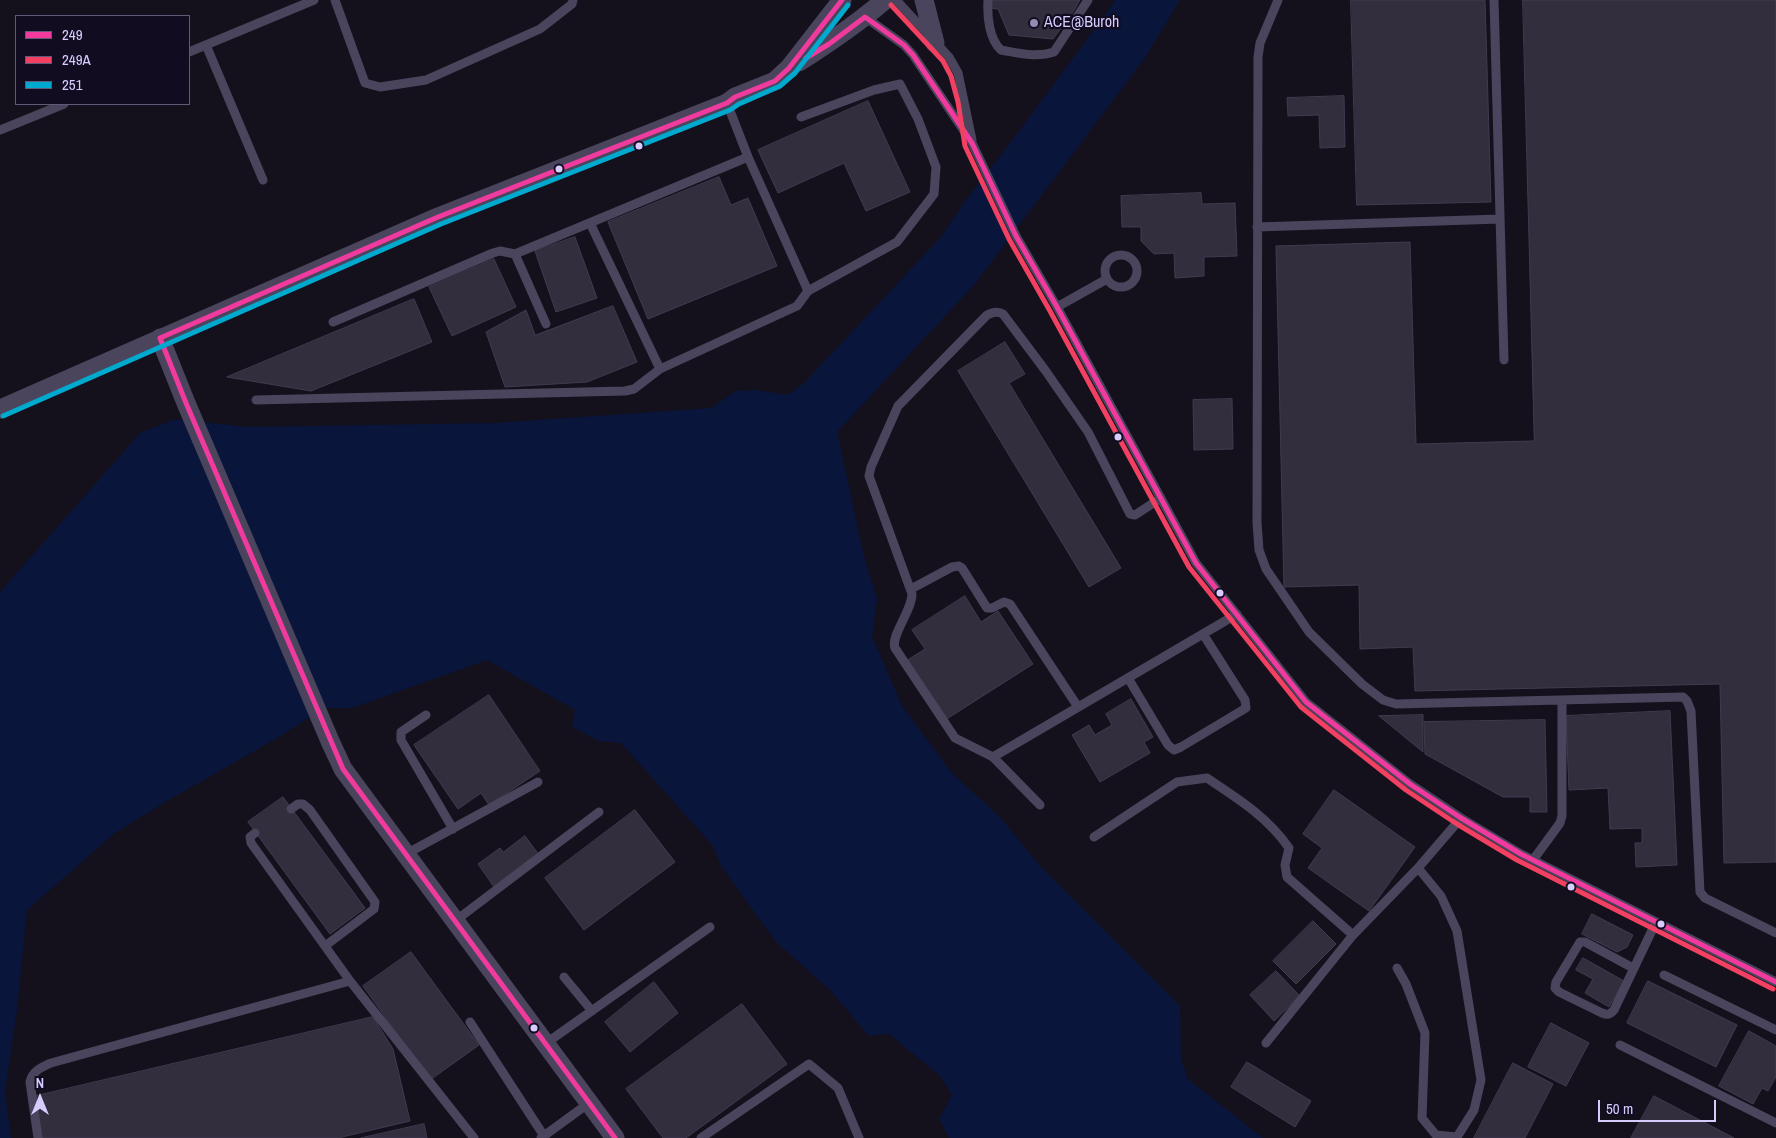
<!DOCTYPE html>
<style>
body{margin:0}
#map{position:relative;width:1776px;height:1138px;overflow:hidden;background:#14111c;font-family:"Archivo Narrow",sans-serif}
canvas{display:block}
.legend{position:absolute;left:15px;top:15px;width:175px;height:90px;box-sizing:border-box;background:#120c21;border:1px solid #61597a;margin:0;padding:6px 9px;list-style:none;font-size:15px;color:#d8ccff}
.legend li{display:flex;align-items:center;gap:10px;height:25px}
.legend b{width:25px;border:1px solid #61597a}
.north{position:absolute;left:15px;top:1073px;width:50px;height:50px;-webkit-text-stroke:4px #120c21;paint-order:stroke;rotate:0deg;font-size:14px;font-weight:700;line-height:20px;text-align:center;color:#d8ccff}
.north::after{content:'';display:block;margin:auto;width:18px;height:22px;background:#d8ccff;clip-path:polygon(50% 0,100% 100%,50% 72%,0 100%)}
.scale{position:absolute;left:1598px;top:1100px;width:118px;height:22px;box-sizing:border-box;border:2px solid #d8ccff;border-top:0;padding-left:6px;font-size:15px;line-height:18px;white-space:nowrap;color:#d8ccff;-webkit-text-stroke:4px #120c21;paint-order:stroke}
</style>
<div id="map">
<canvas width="1776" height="1138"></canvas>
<ul class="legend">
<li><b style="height:6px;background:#f13a9d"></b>249</li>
<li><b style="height:6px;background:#f24062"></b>249A</li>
<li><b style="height:6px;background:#00a9ce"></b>251</li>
</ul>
<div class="north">N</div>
<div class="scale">50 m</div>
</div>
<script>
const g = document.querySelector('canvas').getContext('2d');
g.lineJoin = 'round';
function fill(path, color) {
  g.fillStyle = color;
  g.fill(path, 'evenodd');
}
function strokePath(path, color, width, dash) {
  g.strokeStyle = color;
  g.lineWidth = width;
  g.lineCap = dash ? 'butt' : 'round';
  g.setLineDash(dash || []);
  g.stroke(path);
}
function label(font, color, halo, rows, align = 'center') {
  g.font = font + ' "Archivo Narrow",sans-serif';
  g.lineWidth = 4.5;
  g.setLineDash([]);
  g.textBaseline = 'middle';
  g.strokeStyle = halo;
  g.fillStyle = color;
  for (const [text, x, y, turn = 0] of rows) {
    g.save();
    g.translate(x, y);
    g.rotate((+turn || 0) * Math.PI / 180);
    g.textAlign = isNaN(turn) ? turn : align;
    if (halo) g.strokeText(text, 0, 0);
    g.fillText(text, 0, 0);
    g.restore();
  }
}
const water = new Path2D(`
 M 1115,0 L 1180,0 L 1145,58 L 975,284 L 837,432 L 864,556 L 877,599 L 872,636 L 902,706 L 952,773 L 1001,818 L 1041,867 L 1180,1006 L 1181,1059 L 1188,1079 L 1263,1138 L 949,1138 L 939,1119 L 952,1095 L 940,1076 L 889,1034 L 869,1036 L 829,989 L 776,942 L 721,866 L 713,846 L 621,743 L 599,741 L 572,727 L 575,710 L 487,660 L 352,708 L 324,708 L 279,737 L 169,800 L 115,833 L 27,910 L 17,1010 L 5,1092 L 11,1138 L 0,1138 L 0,592 L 140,433 L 175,419 L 248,427 L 494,423 L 711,408 L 736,391 L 757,390 L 787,395 L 803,384 L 940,238 L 965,201 L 1004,151 L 1108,11 Z`);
const building = new Path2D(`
 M 991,0 L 1080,0 L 1073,12 L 1053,39 L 1009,35 L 998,9 L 990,8 Z
 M 1351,0 L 1485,0 L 1491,202 L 1357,205 Z
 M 1523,0 L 1776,0 L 1776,862 L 1724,863 L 1720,684 L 1415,691 L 1413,647 L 1360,649 L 1359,585 L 1284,587 L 1276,246 L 1410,242 L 1416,444 L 1534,441 Z
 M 1344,96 L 1345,147 L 1320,148 L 1319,115 L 1288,116 L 1287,98 Z
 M 868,101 L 910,192 L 866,211 L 844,163 L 778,193 L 758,150 Z
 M 719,177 L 731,205 L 748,198 L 777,266 L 648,319 L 608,222 Z
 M 1201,193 L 1202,204 L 1235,203 L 1237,256 L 1204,257 L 1204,276 L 1175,278 L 1174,253 L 1154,254 L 1141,241 L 1141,227 L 1122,227 L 1121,196 Z
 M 575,237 L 597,298 L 556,312 L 535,251 Z
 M 494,259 L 516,307 L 452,336 L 429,287 Z
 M 414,299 L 432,342 L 311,391 L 227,377 Z
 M 613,306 L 637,362 L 587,382 L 505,387 L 486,332 L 526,310 L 535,335 Z
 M 1005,342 L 1025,374 L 1009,383 L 1121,568 L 1089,587 L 958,371 Z
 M 1232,399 L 1233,449 L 1194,450 L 1193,400 Z
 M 965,596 L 981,622 L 998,611 L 1033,664 L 945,720 L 906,661 L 925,649 L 912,630 Z
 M 489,695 L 540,771 L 489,805 L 481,793 L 458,809 L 414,745 Z
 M 1131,699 L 1153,737 L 1144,742 L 1150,753 L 1100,782 L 1072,735 L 1089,725 L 1095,735 L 1112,725 L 1106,714 Z
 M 1670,711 L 1677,865 L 1636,867 L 1635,843 L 1642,843 L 1642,828 L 1610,829 L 1608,788 L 1569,790 L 1566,716 Z
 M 1423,715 L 1423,752 L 1379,716 Z
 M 1545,720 L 1547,812 L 1530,812 L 1530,797 L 1503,797 L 1425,754 L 1424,722 Z
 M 1334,790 L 1415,847 L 1369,911 L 1308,868 L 1322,848 L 1303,834 Z
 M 283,797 L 365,908 L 330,934 L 248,822 Z
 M 635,810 L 675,862 L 584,930 L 545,878 Z
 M 525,836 L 539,855 L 494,887 L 478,864 L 500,848 L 503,852 Z
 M 1592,914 L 1633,935 L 1627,947 L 1617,952 L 1582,934 Z
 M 1313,921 L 1336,944 L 1296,984 L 1273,961 Z
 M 411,952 L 479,1045 L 430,1080 L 363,986 Z
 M 1583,958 L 1624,981 L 1609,1007 L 1585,993 L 1593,979 L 1576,970 Z
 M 1276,971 L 1300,996 L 1274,1021 L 1250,995 Z
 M 1648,981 L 1737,1025 L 1716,1067 L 1627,1023 Z
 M 654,982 L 678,1013 L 630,1052 L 605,1022 Z
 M 742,1004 L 787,1064 L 686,1138 L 663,1138 L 626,1089 Z
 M 373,1017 L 393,1049 L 410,1121 L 338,1138 L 42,1138 L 32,1097 Z
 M 1551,1023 L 1589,1043 L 1566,1086 L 1528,1067 Z
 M 1749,1031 L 1776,1046 L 1776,1077 L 1768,1091 L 1762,1088 L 1753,1104 L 1719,1086 Z
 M 1247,1062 L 1311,1101 L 1295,1127 L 1231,1087 Z
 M 1513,1063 L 1553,1084 L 1525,1138 L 1474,1138 Z
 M 1654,1096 L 1734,1138 L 1631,1138 Z
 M 424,1124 L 427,1138 L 361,1138 Z`);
const lane = new Path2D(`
 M 335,0 L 365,83 L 380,87 L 426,80 L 540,29 L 572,4 L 573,0
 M 896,0 L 949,57 L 958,73 L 972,140
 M 988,0 C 987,16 989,39 1001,50 C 1019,53 1036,58 1054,52 L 1088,0
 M 1278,0 L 1260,43 L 1258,57 L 1257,522 L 1259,550 L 1266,569 L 1309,632 L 1362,684 L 1383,700 L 1396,704 L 1683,697 L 1687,701 L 1691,711 L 1700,892 L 1705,898 L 1776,933
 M 1494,0 L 1504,360
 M 865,17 L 904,45 L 913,55 L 972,143 L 1016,236 L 1057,307 L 1196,563 L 1306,702 L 1410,784 L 1461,818 L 1521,854 L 1776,982
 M 206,45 L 263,180
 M 189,52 L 314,0
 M 727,103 L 748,157 L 808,291
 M 0,130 L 64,104
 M 590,223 L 660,369
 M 1257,227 L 1500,219
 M 515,254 L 546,324
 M1105 271a16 16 0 1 1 32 0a16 16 0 1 1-32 0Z
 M 1057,307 L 1107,279
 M 333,322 L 493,253 L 500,251 L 515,254 L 748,157
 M 256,400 L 625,391 L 634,389 L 660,369 L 797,306 L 808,291 L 897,242 L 934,194 L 936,167 L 918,119 L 900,84 L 874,90 L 801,117
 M 911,589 L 952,567 L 959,566 L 962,568 L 987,608 L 992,608 L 1004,602 L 1010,604 L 1078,707
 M 1128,678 L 1168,745 L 1174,750 L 1181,747 L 1246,708 L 1245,700 L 1203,634
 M 426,715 L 401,732 L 401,740 L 453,829
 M 993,757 L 1237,614
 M 1040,805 L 993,757 L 955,738 L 895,648 C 890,636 912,611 912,594 L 869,476 L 871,467 L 898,406 L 987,315 C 993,312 997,311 1003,314 L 1045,370 L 1088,432 L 1130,514 L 1135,515 L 1161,498
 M 291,809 L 298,804 L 303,804 L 310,810 L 375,902 L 374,909 L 325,946
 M 255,833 L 250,837 L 251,843 L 350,981 L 474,1138
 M 1094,837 L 1177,782 L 1207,778 C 1237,798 1268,817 1289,848 L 1285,865 L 1287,877 L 1353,935
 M 406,854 L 538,782
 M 1533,860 L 1560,823 L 1562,816 L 1562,700
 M 455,921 L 599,812
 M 1397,968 L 1406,984 L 1425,1033 L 1422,1118 L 1436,1135 L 1457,1137 L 1474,1110 L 1481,1080 L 1457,931 L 1441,896 L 1418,868
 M 1633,968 L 1585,942 L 1580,942 L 1556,982 L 1555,988 L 1559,992 L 1602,1013 C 1607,1015 1610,1015 1614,1010 L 1656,922
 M 1664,975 L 1776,1030
 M 564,977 L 592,1011
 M 470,1022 L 544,1136
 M 1266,1043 L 1353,935 L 1418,868 L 1461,818
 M 545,1044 L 710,927
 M 1620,1045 L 1776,1123
 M 38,1138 L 30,1082 C 32,1071 42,1067 51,1063 L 350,981
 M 541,1138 L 589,1103
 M 701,1138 L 809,1064 L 838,1088 L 859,1138`);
const street = new Path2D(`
 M 924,0 L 935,43
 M 799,62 C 829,43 858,23 885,0
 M 160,338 L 186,403 L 330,741 L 343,769 L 615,1138
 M 0,409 L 438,217 L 727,103 L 735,97 L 775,81 L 789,68 L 842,0`);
const bus1 = new Path2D(`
 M 806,58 L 829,44 L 865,17 L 904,45 L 913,55 L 972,143 L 1016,236 L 1057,307 L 1196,563 L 1306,702 L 1410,784 L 1461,818 L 1521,854 L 1776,982
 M 615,1138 L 343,769 L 186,403 L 160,338 L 438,217 L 727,103 L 735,97 L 775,81 L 789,68 L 842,0`);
const bus2 = new Path2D(`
 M 891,5 L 943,61 L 951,76 L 958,102 L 965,146 L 1009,239 L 1050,311 L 1189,567 L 1301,707 L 1406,790 L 1457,824 L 1517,860 L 1773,989`);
const bus3 = new Path2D(`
 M 3,416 L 441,224 L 730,110 L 739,104 L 780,86 L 795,73 L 848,5`);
const markers = [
 [1034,23,5,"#938bb0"],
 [639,146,4.5,"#d8ccff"],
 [559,169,4.5,"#d8ccff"],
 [1118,437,4.5,"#d8ccff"],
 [1220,593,4.5,"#d8ccff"],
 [1571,887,4.5,"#d8ccff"],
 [1661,924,4.5,"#d8ccff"],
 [534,1028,4.5,"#d8ccff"]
];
const poiNames = [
 ["ACE@Buroh",1044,23]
];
fill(water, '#09153b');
fill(building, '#322e3e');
strokePath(building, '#413b50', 1);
strokePath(lane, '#4a455d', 9);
strokePath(street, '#4a455d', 19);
strokePath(bus1, '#f13a9d', 5);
strokePath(bus2, '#f24062', 5);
strokePath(bus3, '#00a9ce', 5);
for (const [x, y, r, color] of markers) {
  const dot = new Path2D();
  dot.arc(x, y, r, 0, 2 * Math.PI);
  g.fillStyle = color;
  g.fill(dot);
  strokePath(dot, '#120c21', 2);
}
label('16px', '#d8ccff', '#120c21', poiNames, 'left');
</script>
